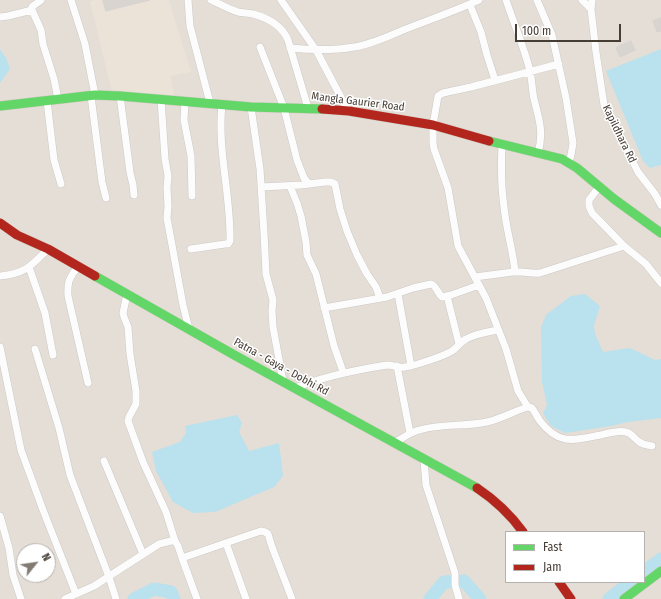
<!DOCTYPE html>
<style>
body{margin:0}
#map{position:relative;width:661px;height:599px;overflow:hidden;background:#f0ede9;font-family:"Fira Sans Condensed",sans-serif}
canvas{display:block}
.legend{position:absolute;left:505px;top:531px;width:140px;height:52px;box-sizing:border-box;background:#fff;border:1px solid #b5b1ae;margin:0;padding:5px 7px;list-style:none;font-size:12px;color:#463d35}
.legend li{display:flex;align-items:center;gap:8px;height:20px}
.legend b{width:20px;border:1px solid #b5b1ae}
.north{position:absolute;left:16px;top:543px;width:40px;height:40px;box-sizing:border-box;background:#fff;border:1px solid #b5b1ae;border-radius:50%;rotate:60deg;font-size:11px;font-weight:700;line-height:16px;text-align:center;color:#463d35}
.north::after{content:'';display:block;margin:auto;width:14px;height:18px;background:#827b74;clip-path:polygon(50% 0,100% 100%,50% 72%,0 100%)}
.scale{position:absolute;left:515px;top:24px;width:106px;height:18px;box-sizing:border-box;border:2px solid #463d35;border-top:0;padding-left:5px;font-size:12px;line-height:14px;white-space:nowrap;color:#463d35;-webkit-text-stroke:3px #fff;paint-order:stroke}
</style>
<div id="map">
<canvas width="661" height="599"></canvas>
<ul class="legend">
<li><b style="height:5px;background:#63d668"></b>Fast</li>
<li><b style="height:5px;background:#b3261e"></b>Jam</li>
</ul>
<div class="north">N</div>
<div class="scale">100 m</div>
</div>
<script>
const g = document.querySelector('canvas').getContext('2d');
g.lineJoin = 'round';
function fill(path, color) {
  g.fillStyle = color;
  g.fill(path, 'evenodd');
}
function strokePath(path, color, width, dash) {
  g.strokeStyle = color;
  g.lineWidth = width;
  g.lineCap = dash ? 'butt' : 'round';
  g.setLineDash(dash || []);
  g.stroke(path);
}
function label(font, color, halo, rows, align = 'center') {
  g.font = font + ' "Fira Sans Condensed",sans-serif';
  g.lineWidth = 3;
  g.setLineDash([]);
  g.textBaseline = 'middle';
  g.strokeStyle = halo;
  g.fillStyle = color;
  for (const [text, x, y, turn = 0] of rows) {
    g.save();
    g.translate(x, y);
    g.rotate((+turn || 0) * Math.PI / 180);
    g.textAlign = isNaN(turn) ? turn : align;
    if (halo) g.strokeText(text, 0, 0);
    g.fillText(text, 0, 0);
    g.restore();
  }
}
const residential = new Path2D(`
 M 0,0 L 661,0 L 661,599 L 0,599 ZM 506,532 L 644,532 L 644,582 L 506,582 ZM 24,551 L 48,551 L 48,575 L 24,575 Z`);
const education = new Path2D(`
 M 96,0 L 169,0 L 191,72 L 171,76 L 174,96 L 112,93 L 90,1 Z`);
const water = new Path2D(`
 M 0,49 L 7,60 L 10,69 L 0,83 Z
 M 661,49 L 661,165 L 650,168 L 643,161 L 606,71 Z
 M 585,294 L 600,306 L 594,325 L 595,334 L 603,352 L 630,348 L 655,360 L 661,359 L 661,418 L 628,422 L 611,426 L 565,433 L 551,426 L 543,413 L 547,405 L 542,382 L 541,327 L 546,315 L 571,296 Z
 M 237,415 L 242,423 L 239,432 L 249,451 L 279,443 L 283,476 L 274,487 L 215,512 L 193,513 L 173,502 L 156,471 L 152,452 L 180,442 L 186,433 L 185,426 Z`);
const stream = new Path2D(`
 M 660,560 L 661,562`);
const river = new Path2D(`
 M 644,572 L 661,559
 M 134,599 L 154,589 L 171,592 L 174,599
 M 430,599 L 444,582 L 464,581 L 480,599
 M 609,599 L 631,582`);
const building = new Path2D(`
 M 103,0 L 150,0 L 106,11 Z
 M 661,18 L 661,31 L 657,32 L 653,21 Z
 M 631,41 L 635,50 L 620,57 L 616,48 Z`);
const street = new Path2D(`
 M 41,0 C 39,3 34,4 32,7 L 32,10 L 41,30 L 43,44 L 54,79 L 58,99
 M 71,0 L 85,44 L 95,95
 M 188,0 L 190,26 L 210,103
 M 211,0 C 220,4 228,9 238,12 C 243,13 248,13 253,14 C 268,18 282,26 288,40 L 308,108
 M 281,0 L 316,50 L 344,103 L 349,111
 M 506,0 C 514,24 524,47 530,71 C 532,80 532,89 534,99 C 539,119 544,132 538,153
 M 537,0 L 552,35 L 566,98 L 573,143 L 571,155 L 569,163
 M 582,0 L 591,9 L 592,0
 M 470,5 L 481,32 L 487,55 L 495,80
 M 591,9 L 596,52 L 604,105 L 638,172 L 655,194 L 661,205
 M 0,17 L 8,16 L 32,10
 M 260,47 L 284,108 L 297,160 L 304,178 L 309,184
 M 290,48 C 311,50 332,51 354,47 C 374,44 392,34 411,27 C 434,18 457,10 479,0
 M 91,96 L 102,182 L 106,198
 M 120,96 L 130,172 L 133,185 L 134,195
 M 161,99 L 165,159 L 168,176 L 167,187 L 168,206 L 167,218 L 183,305 L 189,329
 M 47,101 L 54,160 L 61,184
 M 185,101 L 184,120 L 191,156 L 192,196
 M 251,107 L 260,169 L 264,233 L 266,274 L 273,300 L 272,311 L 273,327 L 283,381
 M 502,145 C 501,166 501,186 504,207 C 506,229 513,250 515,272
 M 290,186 L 297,203 L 301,216 L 306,242 L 307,255 L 316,274 L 334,346 L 340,363 L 343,372
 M 261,187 L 301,185 L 325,182 L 331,182 L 335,184 L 340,209 L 347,231 L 357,255 L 367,274 L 376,287 L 380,298
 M 599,187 L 589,200 L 589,206 L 592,213 L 624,246 L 646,264 L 661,283
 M 191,249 L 225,244 L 228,244 L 230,241 C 231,196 217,149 222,105
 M 78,266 C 70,278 67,280 68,296 L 88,383
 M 29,267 L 45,313 L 53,355
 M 0,276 C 25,274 31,266 48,249
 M 475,277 L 513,272 C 522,271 531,274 540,273 L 624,246
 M 127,294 L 123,313 L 124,317 L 128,327 L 130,354 L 136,391 L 136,404 L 129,417 L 128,421 L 143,462 L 166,512 L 175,541
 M 398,294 L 411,366
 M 447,296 L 459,344
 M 324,308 L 387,297 L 413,288 L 431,284 C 437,286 437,293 442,297 L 451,295 L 479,285
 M 0,347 L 21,450 L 43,510 L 76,594
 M 35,349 L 59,428 L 70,475 L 109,577 L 116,599
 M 397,366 L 410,433
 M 295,388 C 325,376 355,370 387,365 C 393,365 399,368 405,367 C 414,366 444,356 452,351 C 457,348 460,342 466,339 C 475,334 487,332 498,330
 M 528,407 L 518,391 L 506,349 L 486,298 L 458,246 L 448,188 L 434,149 L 433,143 L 433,125 L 438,96 L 443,93 L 471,87 L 559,64
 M 394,443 C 401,439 408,434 416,431 C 439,423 464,427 487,422 C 501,419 514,411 528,407 L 532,408 C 535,412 537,417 540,421 C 559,446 574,440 601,435 C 609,433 618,430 626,432 C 632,433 635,440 641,443 C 644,445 648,445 652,446
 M 424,460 L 426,485 L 455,573 L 455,585 L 459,599
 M 104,461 L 143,554
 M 0,516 L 9,548 L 13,575 L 21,599
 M 226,543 L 246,599
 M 182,558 L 197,599
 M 65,599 L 94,586 L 159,544 L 171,541 L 175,541 L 178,546 L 182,558 L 249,535 L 261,531 L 265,532 L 268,534 L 272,547 L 292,599`);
const fast = new Path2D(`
 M 0,106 L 95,95 L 120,96 L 251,107 L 322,109
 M 489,141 L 562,159 L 577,168 L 614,199 L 661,233
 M 95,276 L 236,356 L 477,488
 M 624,599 L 661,571`);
const jam = new Path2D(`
 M 322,109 L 349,111 L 433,125 L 489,141
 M 0,223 L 17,235 L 48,249 L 95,276
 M 477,488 C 495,500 510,514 523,532
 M 559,582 L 571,599`);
const streetNames = [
 ["Mangla Gaurier Road",358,102,7],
 ["Kapildhara Rd",619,134,64],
 ["Patna - Gaya - Dobhi Rd",281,367,29]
];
fill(residential, '#e4ded6');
fill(education, '#ebe3d8');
fill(water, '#b9e1ee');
strokePath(stream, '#b9e1ee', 2);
strokePath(river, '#b9e1ee', 13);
fill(building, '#d8d4d0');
strokePath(building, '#d8d3cf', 1);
strokePath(street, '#ccc9c5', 8);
strokePath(fast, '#d1cac1', 10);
strokePath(jam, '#d1cac1', 10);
strokePath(street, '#fdfcfc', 7);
strokePath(fast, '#63d668', 9);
strokePath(jam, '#b3261e', 9);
label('11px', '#463d35', '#fff', streetNames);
</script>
